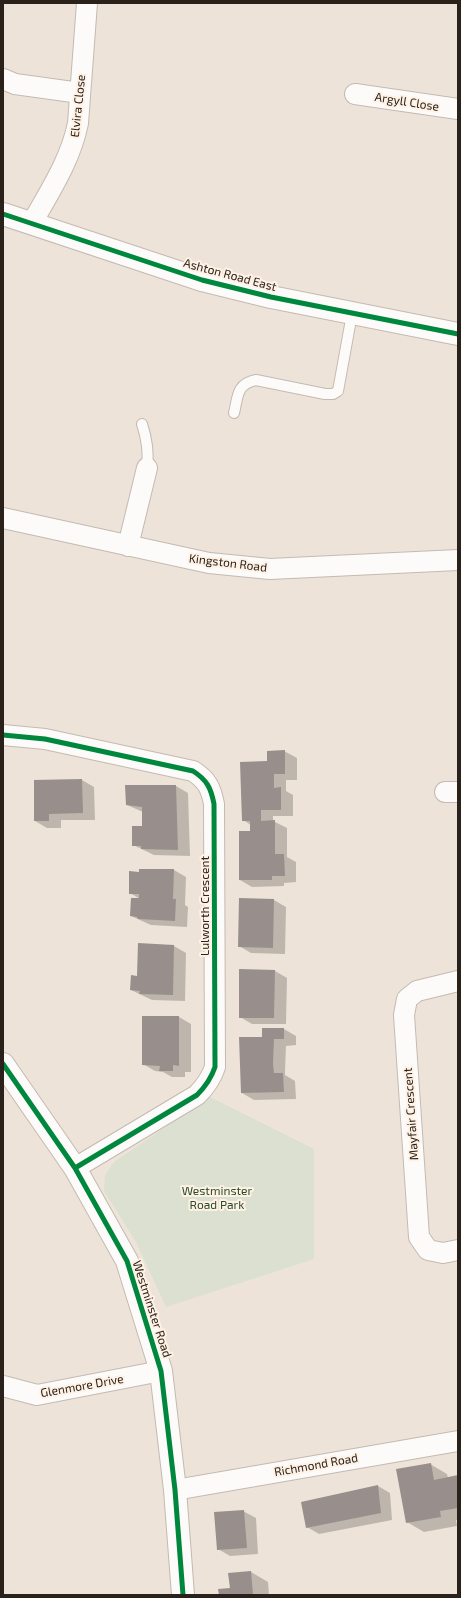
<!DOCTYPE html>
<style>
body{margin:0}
#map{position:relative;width:461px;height:1598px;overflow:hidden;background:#eee3d8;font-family:"Exo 2",sans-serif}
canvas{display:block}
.frame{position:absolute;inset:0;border:4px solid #29211a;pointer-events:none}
</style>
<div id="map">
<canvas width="461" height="1598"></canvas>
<div class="frame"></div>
</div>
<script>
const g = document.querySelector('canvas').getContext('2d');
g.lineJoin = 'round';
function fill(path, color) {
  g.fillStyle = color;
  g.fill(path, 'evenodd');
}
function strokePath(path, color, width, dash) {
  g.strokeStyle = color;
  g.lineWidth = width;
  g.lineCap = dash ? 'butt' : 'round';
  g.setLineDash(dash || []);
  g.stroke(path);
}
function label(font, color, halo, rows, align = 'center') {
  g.font = font + ' "Exo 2",sans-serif';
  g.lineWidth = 4;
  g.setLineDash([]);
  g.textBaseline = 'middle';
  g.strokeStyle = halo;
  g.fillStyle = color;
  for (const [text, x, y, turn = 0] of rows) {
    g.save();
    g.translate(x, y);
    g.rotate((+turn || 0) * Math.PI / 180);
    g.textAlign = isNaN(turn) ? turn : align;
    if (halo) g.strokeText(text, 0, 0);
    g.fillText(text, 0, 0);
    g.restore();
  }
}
const green = new Path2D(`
 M 210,1097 L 314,1149 L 314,1259 L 166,1307 L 136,1242 L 104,1191 L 105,1175 L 114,1162 Z`);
const shadow = new Path2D(`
 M 284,751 L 297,758 L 297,780 L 286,780 L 286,791 L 293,795 L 293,816 L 273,816 L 273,821 L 287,828 L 287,857 L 296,862 L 296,882 L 284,883 L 284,886 L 252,887 L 240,880 L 251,832 L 251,825 L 243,820 L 268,762 Z
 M 82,780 L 94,787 L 95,820 L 61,820 L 61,828 L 47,828 L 35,821 L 35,781 Z
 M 176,786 L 188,793 L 190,856 L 154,855 L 133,845 L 143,827 L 143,812 L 127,805 Z
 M 174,870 L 186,877 L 185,905 L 188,907 L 187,927 L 151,925 L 131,916 L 140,899 L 130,893 L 140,873 Z
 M 274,900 L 286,907 L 285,954 L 251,953 L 239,946 Z
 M 174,946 L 186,953 L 185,1001 L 152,1000 L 131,990 L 138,977 Z
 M 240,970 L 275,971 L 287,978 L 286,1024 L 252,1024 L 240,1017 Z
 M 143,1017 L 179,1017 L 191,1024 L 191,1072 L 185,1072 L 185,1077 L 172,1077 L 163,1072 L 155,1071 L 143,1064 Z
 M 263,1029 L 284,1029 L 296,1036 L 296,1045 L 286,1046 L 285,1071 L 285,1075 L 295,1081 L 296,1099 L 254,1100 L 242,1093 L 263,1038 Z
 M 430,1464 L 447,1474 L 448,1478 L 458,1476 L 458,1520 L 456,1520 L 457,1526 L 424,1532 L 407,1522 Z
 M 378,1486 L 390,1493 L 392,1520 L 319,1534 L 307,1527 Z
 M 243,1511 L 256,1518 L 258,1554 L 230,1556 L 218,1549 Z
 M 251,1572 L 268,1582 L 269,1595 L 220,1595 L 231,1589 Z`);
const building = new Path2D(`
 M 285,750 L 285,774 L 274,774 L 274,788 L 281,787 L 281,810 L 261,810 L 261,821 L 275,820 L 275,854 L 284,854 L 285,876 L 272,876 L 272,880 L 239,880 L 239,831 L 250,831 L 250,821 L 242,821 L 240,762 L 267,761 L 267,751 Z
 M 82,779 L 83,813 L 49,814 L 49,821 L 34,821 L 34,780 Z
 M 125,785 L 176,785 L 178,850 L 141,849 L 141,846 L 132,846 L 132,826 L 142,826 L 142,807 L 126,805 Z
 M 139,869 L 174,869 L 173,899 L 176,899 L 175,921 L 138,919 L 137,917 L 130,916 L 131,898 L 139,898 L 139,894 L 129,894 L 129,871 L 139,872 Z
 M 239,898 L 274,899 L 273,948 L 238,947 Z
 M 138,943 L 174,945 L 173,995 L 139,994 L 140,991 L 130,990 L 131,975 L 137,976 Z
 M 239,969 L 275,970 L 274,1018 L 239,1018 Z
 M 142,1016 L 179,1016 L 179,1066 L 173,1065 L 173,1071 L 159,1071 L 160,1066 L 142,1065 Z
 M 262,1028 L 284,1028 L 284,1039 L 274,1039 L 273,1064 L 274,1073 L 283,1073 L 284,1092 L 241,1093 L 239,1037 L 262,1037 Z
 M 431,1463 L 434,1480 L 458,1475 L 458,1508 L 440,1511 L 441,1517 L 406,1523 L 396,1469 Z
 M 378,1485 L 381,1513 L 306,1528 L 301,1502 Z
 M 244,1510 L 247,1548 L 217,1550 L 214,1512 Z
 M 251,1571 L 253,1595 L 219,1595 L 218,1589 L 230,1588 L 228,1573 Z`);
const service = new Path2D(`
 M 234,413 C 238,397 236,384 256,380 L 325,394 L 333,394 L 338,391 L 352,314
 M 142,424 C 147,439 149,452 147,468`);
const minor = new Path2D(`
 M 3,79 L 15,84 L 80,93
 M 355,94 L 458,109
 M 32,223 C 50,191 71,159 78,123 L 87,3
 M 3,518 L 209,563 L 270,569 L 458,560
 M 128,546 L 147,468
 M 3,735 L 45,739 L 193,771 C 207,780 211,788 214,804 L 215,1067 C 211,1079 206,1086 197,1095 L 75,1168
 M 445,792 L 458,792
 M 458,981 L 417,991 L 407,999 L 404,1015 L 419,1237 L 428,1250 L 443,1253 L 458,1250
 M 3,1386 L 37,1395 L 161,1371
 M 175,1490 L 458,1441`);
const tertiary = new Path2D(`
 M 3,214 L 202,280 L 271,297 L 458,334
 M 3,1064 L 75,1168 L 127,1261 L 161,1371 L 175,1490 L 183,1595`);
const cycleway = new Path2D(`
 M 3,214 L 202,280 L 271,297 L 458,334
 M 3,735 L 45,739 L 193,771 C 207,780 211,788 214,804 L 215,1067 C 211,1079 206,1086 197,1095 L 75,1168
 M 3,1064 L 75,1168 L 127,1261 L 161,1371 L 175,1490 L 183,1595`);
const streetNames = [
 ["Argyll Close",407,102,9],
 ["Elvira Close",78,106,-84],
 ["Ashton Road East",230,275,15],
 ["Kingston Road",228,563,7],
 ["Lulworth Crescent",205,906,-90],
 ["Mayfair Crescent",411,1114,-94],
 ["Westminster Road",152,1309,72],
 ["Glenmore Drive",82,1386,-10],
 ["Richmond Road",316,1465,-10]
];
const parkNames = [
 ["Westminster",217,1191],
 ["Road Park",217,1205]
];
fill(green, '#dbe0d1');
fill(shadow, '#0003');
fill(building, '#988e8b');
strokePath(service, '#c3bab2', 12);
strokePath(minor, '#c3bab2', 22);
strokePath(tertiary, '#c3bab2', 24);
strokePath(service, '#fcfbf9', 10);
strokePath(minor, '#fcfbf9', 20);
strokePath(tertiary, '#fcfbf9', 22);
strokePath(cycleway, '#00873e', 5);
label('12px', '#29211a', '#fff2e5', streetNames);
label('12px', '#274d2b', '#fff2e5', parkNames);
</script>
